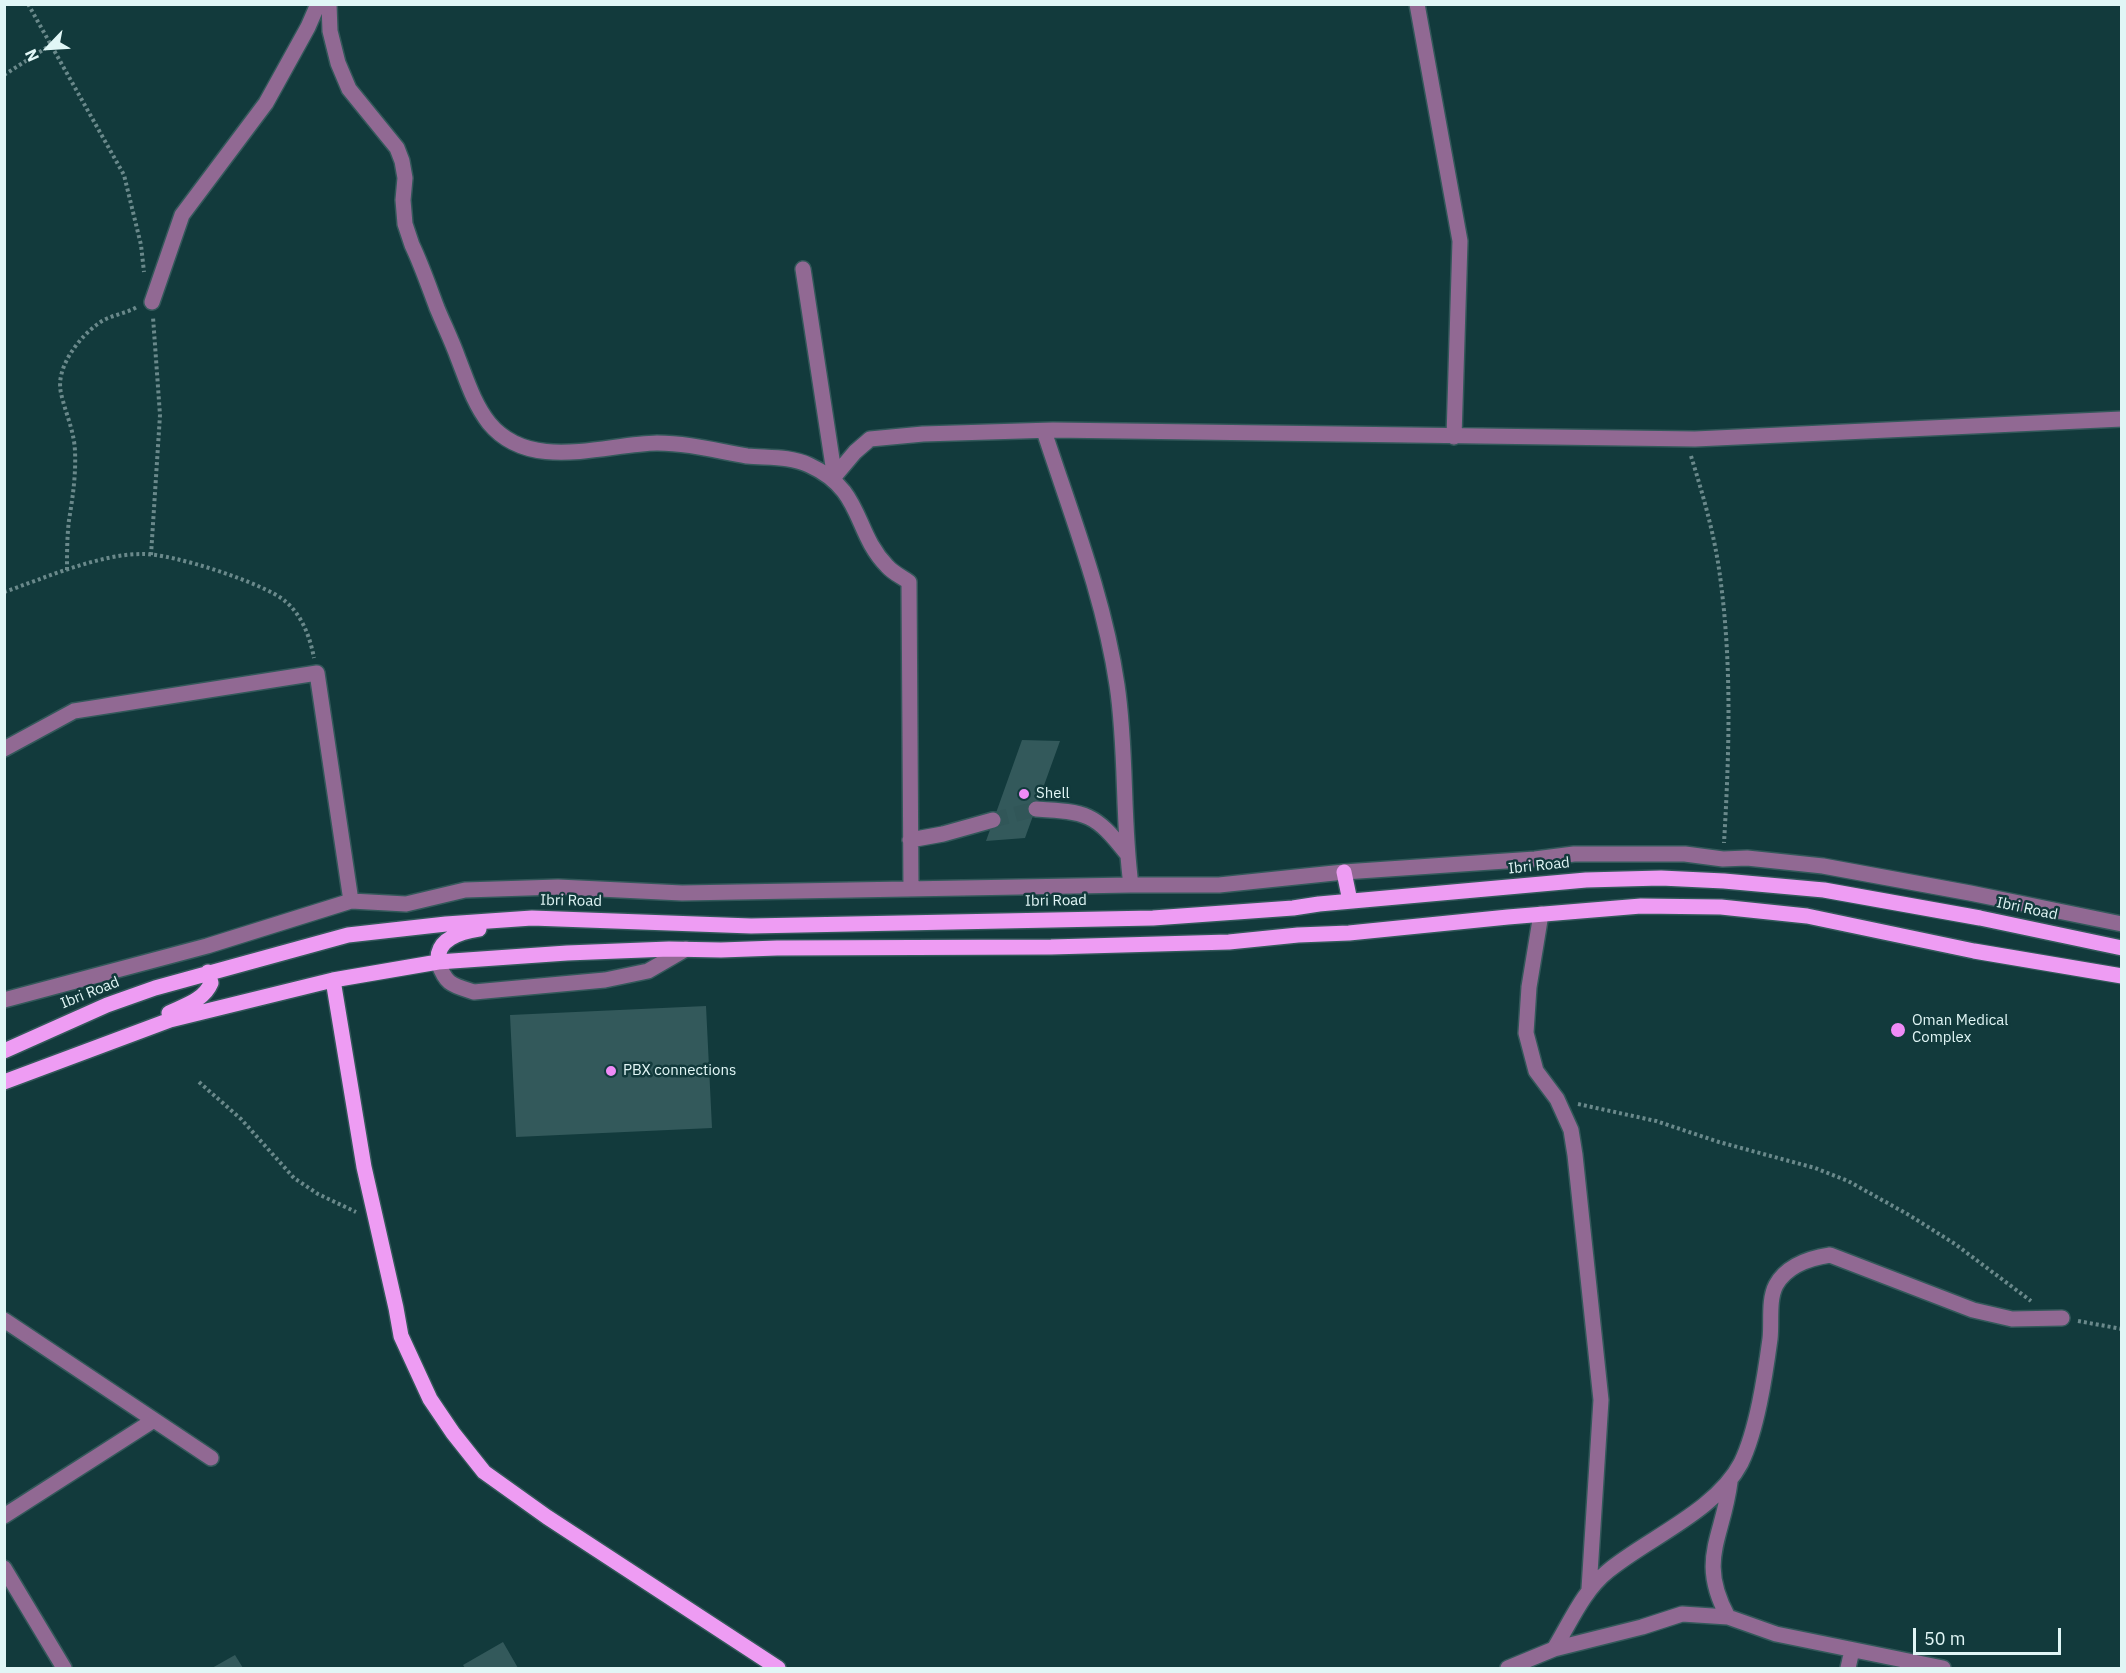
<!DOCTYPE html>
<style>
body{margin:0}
#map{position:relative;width:2126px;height:1673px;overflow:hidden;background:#123a3c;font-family:"IBM Plex Sans",sans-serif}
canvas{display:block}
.frame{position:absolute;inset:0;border:6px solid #e1f6f6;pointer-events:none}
.north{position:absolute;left:18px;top:18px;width:60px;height:60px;-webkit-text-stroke:4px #123a3c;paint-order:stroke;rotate:245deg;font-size:16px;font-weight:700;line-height:24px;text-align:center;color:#e1f6f6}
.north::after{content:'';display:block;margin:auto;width:21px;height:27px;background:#e1f6f6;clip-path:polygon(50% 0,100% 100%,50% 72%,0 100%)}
.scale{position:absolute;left:1913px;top:1628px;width:148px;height:27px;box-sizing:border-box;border:3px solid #e1f6f6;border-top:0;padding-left:8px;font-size:18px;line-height:21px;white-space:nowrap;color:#e1f6f6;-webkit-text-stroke:4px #123a3c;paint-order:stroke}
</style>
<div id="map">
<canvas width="2126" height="1673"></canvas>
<div class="frame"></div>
<div class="north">N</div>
<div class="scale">50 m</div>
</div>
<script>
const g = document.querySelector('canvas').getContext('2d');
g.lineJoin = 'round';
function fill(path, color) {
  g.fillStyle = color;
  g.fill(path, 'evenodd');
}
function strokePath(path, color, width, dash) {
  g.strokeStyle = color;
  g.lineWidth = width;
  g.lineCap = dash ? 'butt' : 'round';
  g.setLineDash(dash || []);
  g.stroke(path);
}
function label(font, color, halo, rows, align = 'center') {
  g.font = font + ' "IBM Plex Sans",sans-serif';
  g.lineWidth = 5;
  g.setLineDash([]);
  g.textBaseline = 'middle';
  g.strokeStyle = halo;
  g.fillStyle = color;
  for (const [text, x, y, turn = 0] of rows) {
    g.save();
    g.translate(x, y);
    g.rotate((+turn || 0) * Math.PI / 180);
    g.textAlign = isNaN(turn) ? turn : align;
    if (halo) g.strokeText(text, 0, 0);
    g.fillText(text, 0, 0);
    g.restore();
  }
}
const building = new Path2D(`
 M 1022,740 L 1060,741 L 1025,838 L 986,841 Z
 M 706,1006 L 712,1128 L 516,1137 L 510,1015 Z
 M 503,1642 L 518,1668 L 465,1668 L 463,1665 Z
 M 235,1655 L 243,1668 L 212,1668 Z`);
const minorTunnel = new Path2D(`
 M 993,820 L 1036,809`);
const path = new Path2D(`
 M 28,4 L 124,175 L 141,245 L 144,272
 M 4,75 L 52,44
 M 1691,456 C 1704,498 1716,540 1721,584 C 1732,669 1729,758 1724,843
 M 151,555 L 160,415 L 153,317
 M 67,570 C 67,554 67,536 69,520 C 73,496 76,474 75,451 C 74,430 65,412 61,393 C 55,368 79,337 99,323 C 110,315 125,314 137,307
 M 4,592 C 45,578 99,554 142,554 C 171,553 264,583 285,601 C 302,615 310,637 314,658
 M 199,1082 L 241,1119 L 294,1178 L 318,1194 L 356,1212
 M 1578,1104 L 1656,1121 L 1719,1142 L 1815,1168 L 1848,1181 L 1909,1215 L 1955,1244 L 2031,1301
 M 2078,1321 L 2122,1329`);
const minor = new Path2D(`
 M 329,4 L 330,31 L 338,63 L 349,89 L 397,148 L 402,161 L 405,178 L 403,200 L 405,224 L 412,245 C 422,266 429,287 437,308 C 444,325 452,341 458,358 C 467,381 474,404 489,423 C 530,473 604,444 657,443 C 689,443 717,451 747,456 C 768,458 790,456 809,465 C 864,490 853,531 887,566 C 893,573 902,577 909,582 L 911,889
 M 1417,4 L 1460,241 L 1454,437
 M 803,269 L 835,479
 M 152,302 L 182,215 L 266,103 L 308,27 L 318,4
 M 1044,431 C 1071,514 1104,597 1117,685 C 1127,751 1122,818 1131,885
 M 834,477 L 855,452 L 870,439 L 923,434 L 1053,430 L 1695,439 L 2122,419
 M 4,749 L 74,711 L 317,673 L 351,901
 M 1036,809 C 1087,812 1095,813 1127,854
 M 910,840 L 943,834 L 993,820
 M 1541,914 L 1529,987 L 1526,1033 L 1536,1071 L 1557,1099 L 1571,1130 L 1575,1155 L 1601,1400 L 1589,1589
 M 438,962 C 446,985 452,985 474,992 L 605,980 L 648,971 L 686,949
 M 4,1000 L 207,946 L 351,901 L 406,904 L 465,890 L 558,887 L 682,893 L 1131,885 L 1219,885 L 1344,872 L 1535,859 L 1574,854 L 1685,854 L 1723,859 L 1747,858 L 1823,866 L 1970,893 L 2122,924
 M 4,1320 L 211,1458
 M 4,1516 L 154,1420
 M 4,1568 L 64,1668
 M 1728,1617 C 1697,1560 1723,1538 1730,1482
 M 1554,1649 C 1570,1623 1583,1591 1608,1571 C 1648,1538 1716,1511 1741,1463 C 1757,1430 1765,1376 1770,1339 C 1772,1323 1768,1300 1776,1285 C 1787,1265 1810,1258 1830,1255 L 1973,1310 L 2012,1319 L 2062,1318
 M 1508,1668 L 1554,1649 L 1642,1627 L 1682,1614 L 1728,1617 L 1776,1634 L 1943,1668
 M 1848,1668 L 1852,1650`);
const major = new Path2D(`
 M 1344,872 L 1350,901
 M 438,962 C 436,939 460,932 479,929
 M 333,980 L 364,1167 L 396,1308 L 401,1336 L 430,1399 L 453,1433 L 484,1472 L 547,1517 L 778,1668
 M 169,1013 C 186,1005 204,1000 211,983 L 208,972
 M 4,1051 L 107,1005 L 155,988 L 348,935 L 446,924 L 532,918 L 751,926 L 1153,918 L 1293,908 L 1319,904 L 1586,880 L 1661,878 L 1724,881 L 1824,890 L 1980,918 L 2122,948
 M 4,1082 L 170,1020 L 333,980 L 438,962 L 567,953 L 669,949 L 721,950 L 777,948 L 1051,947 L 1229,942 L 1298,935 L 1349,933 L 1508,917 L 1641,906 L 1721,907 L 1807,916 L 1974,951 L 2122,976`);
const markers = [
 [1024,794,6,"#ef8bf7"],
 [1898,1030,8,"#ef8bf7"],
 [611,1071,6,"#ef8bf7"]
];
const poiNames = [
 ["Shell",1036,794],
 ["Oman Medical",1912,1021],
 ["Complex",1912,1038],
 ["PBX connections",623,1071]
];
const streetNames = [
 ["Ibri Road",1539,866,-6],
 ["Ibri Road",571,901,1],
 ["Ibri Road",1056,901,-1],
 ["Ibri Road",2027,909,12],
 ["Ibri Road",90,993,-22]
];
fill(building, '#33595b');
strokePath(minorTunnel, '#315658', 15, [15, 8]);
strokePath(minor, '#33585a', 18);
strokePath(major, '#33585a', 18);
strokePath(path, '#6a898b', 4, [3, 3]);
strokePath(minor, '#916993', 15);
strokePath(major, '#ee9cf3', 15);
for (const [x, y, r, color] of markers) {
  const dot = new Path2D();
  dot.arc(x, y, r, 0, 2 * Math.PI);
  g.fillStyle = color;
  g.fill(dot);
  strokePath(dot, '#123a3c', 2);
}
label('15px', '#e1f6f6', '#123a3c', poiNames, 'left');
label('15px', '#e1f6f6', '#123a3c', streetNames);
</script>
